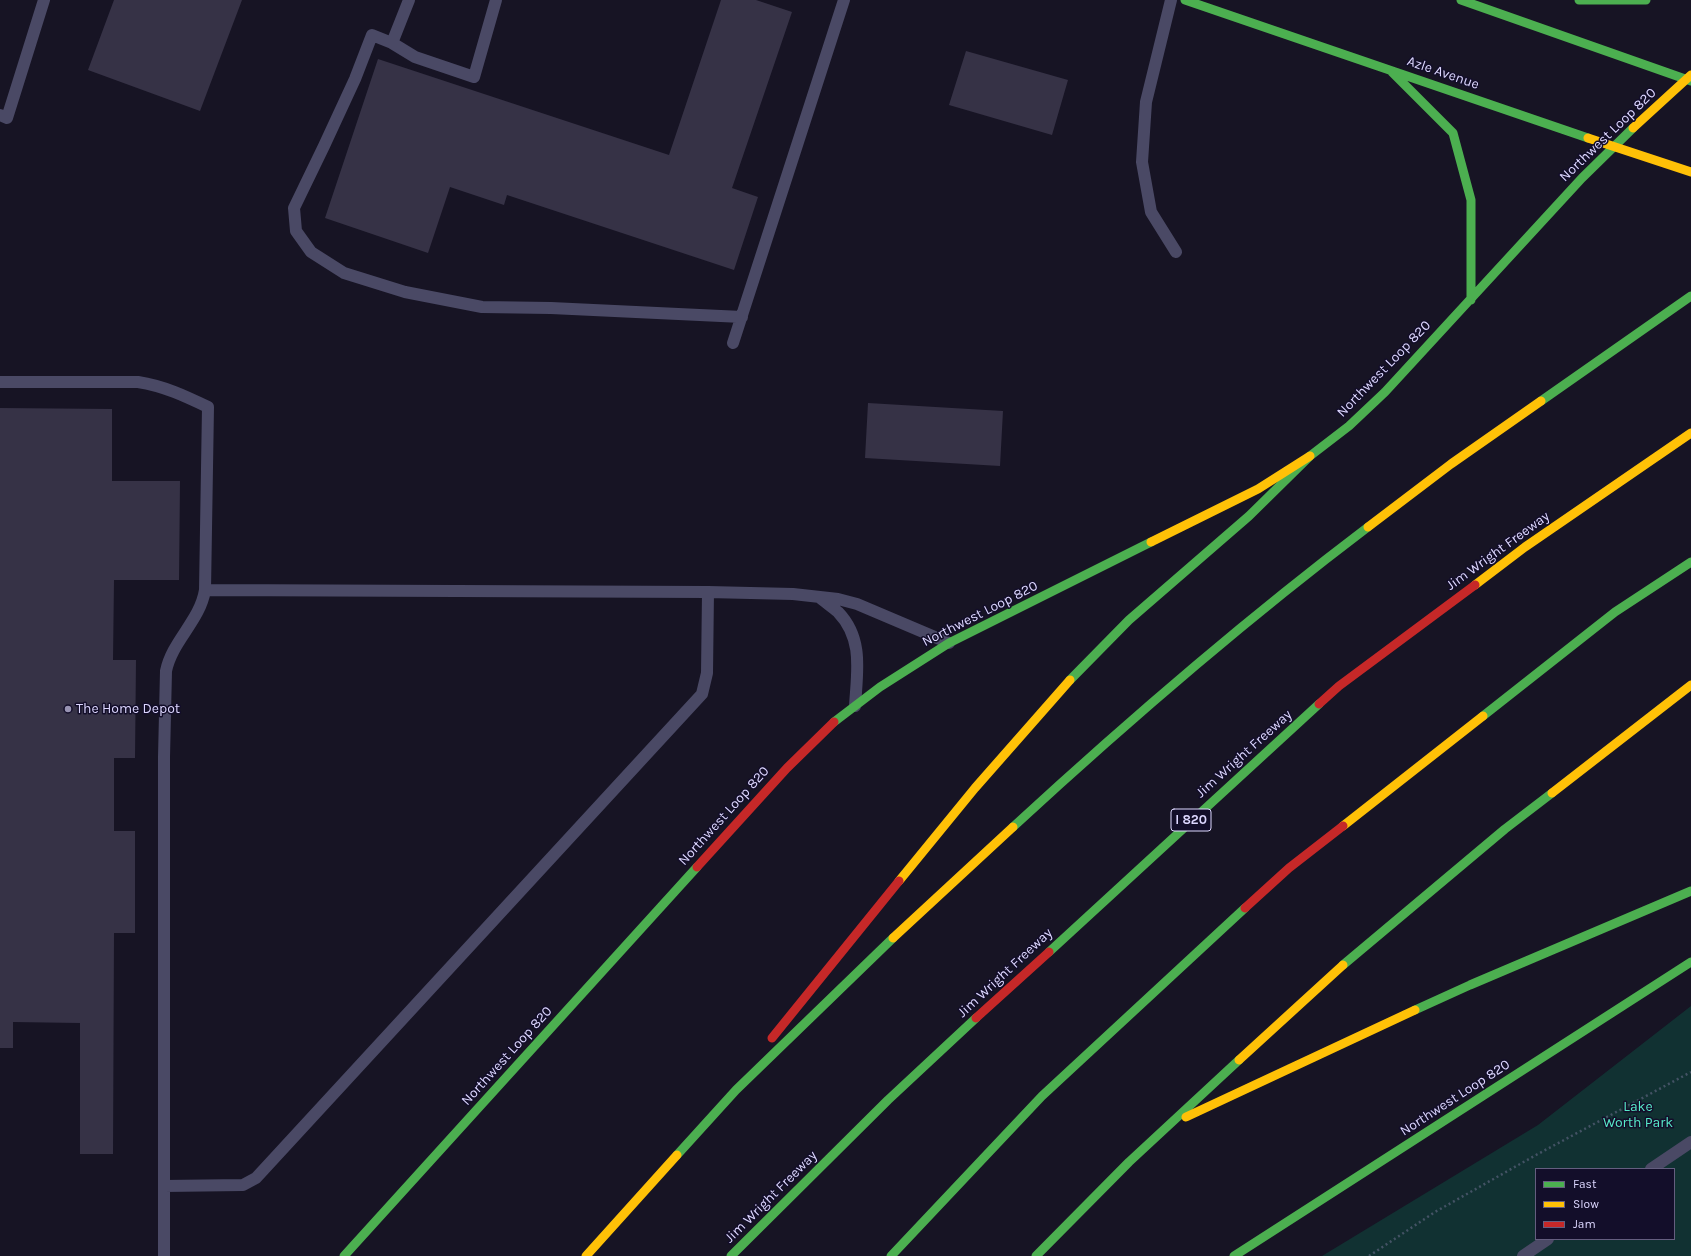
<!DOCTYPE html>
<style>
body{margin:0}
#map{position:relative;width:1691px;height:1256px;overflow:hidden;background:#171424;font-family:Karla,sans-serif}
canvas{display:block}
.legend{position:absolute;left:1535px;top:1168px;width:140px;height:72px;box-sizing:border-box;background:#130e2a;border:1px solid #645e7f;margin:0;padding:5px 7px;list-style:none;font-size:12px;color:#ddd7ff}
.legend li{display:flex;align-items:center;gap:8px;height:20px}
.legend b{width:20px;border:1px solid #645e7f}
</style>
<div id="map">
<canvas width="1691" height="1256"></canvas>
<ul class="legend">
<li><b style="height:5px;background:#4caf50"></b>Fast</li>
<li><b style="height:5px;background:#ffc107"></b>Slow</li>
<li><b style="height:5px;background:#c62828"></b>Jam</li>
</ul>
</div>
<script>
const g = document.querySelector('canvas').getContext('2d');
g.lineJoin = 'round';
function fill(path, color) {
  g.fillStyle = color;
  g.fill(path, 'evenodd');
}
function strokePath(path, color, width, dash) {
  g.strokeStyle = color;
  g.lineWidth = width;
  g.lineCap = dash ? 'butt' : 'round';
  g.setLineDash(dash || []);
  g.stroke(path);
}
function label(font, color, halo, rows, align = 'center') {
  g.font = font + ' Karla,sans-serif';
  g.lineWidth = 3;
  g.setLineDash([]);
  g.textBaseline = 'middle';
  g.strokeStyle = halo;
  g.fillStyle = color;
  for (const [text, x, y, turn = 0] of rows) {
    g.save();
    g.translate(x, y);
    g.rotate((+turn || 0) * Math.PI / 180);
    g.textAlign = isNaN(turn) ? turn : align;
    if (halo) g.strokeText(text, 0, 0);
    g.fillText(text, 0, 0);
    g.restore();
  }
}
const green = new Path2D(`
 M 1691,1006 L 1691,1256 L 1322,1256 L 1538,1125 ZM 1536,1169 L 1674,1169 L 1674,1239 L 1536,1239 Z`);
const building = new Path2D(`
 M 114,0 L 242,0 L 200,111 L 88,70 Z
 M 721,0 L 756,0 L 792,12 L 732,188 L 758,197 L 734,270 L 507,195 L 504,205 L 450,187 L 428,253 L 325,218 L 378,59 L 669,155 Z
 M 966,51 L 1068,80 L 1052,135 L 949,105 Z
 M 868,403 L 1003,411 L 1000,466 L 865,458 Z
 M 0,408 L 112,409 L 112,481 L 180,481 L 179,580 L 114,580 L 113,660 L 136,660 L 135,758 L 114,758 L 114,831 L 135,831 L 135,933 L 114,933 L 113,1154 L 80,1154 L 80,1023 L 13,1022 L 13,1048 L 0,1048 Z`);
const path = new Path2D(`
 M 1369,1256 L 1435,1212 L 1536,1155 L 1691,1072`);
const lane = new Path2D(`
 M 409,0 L 392,43 L 415,57 L 474,77 L 496,0
 M 1171,0 L 1146,102 L 1142,162 L 1151,212 L 1176,252
 M 392,43 L 372,35 L 355,79 L 324,146 L 294,208 L 296,231 L 311,252 L 344,273 L 405,292 L 482,307 L 551,308 L 742,317
 M 0,115 L 7,118 L 44,0
 M 733,343 L 844,0
 M 0,382 L 138,382 C 164,386 185,396 208,407 L 205,590 C 200,621 172,641 166,671 L 164,757 L 164,1256
 M 205,590 L 708,592
 M 819,597 C 825,602 832,607 838,612 C 864,639 857,672 855,706
 M 1651,1169 L 1691,1142
 M 164,1186 L 243,1185 L 256,1178 L 702,694 L 707,673 L 708,592 L 793,594 L 838,599 L 857,604 L 949,643
 M 1523,1256 L 1548,1239`);
const fast = new Path2D(`
 M 1185,0 L 1588,138
 M 1461,0 L 1691,81
 M 1579,0 L 1646,0
 M 1392,72 L 1453,133 L 1471,200 L 1471,300
 M 1541,401 L 1691,296
 M 1310,456 L 1349,426 L 1385,392 L 1582,178 L 1633,128
 M 1070,680 L 1129,620 L 1249,516 L 1310,456
 M 1483,716 L 1615,612 L 1691,562
 M 834,722 L 880,687 L 949,643 L 1151,542
 M 1013,827 C 1127,722 1244,621 1368,527
 M 1049,952 L 1319,704
 M 1343,965 L 1505,829 L 1552,793
 M 1415,1010 L 1470,985 L 1691,891
 M 677,1155 L 736,1090 L 893,938
 M 344,1256 L 697,867
 M 731,1256 L 888,1100 L 976,1018
 M 891,1256 L 1042,1096 L 1245,908
 M 1036,1256 L 1129,1162 L 1239,1060
 M 1234,1256 L 1691,962`);
const slow = new Path2D(`
 M 1633,128 L 1691,75
 M 1588,138 L 1691,172
 M 1368,527 L 1451,464 L 1541,401
 M 1151,542 L 1258,489 L 1310,456
 M 1475,585 L 1525,547 L 1691,433
 M 1552,793 L 1691,685
 M 1343,826 L 1483,716
 M 899,881 L 975,788 L 1070,680
 M 893,938 L 1013,827
 M 1239,1060 L 1343,965
 M 1186,1117 L 1415,1010
 M 586,1256 L 677,1155`);
const jam = new Path2D(`
 M 1319,704 L 1339,686 L 1475,585
 M 697,867 L 787,768 L 834,722
 M 1245,908 L 1289,868 L 1343,826
 M 976,1018 L 1049,952
 M 772,1038 L 899,881`);
const markers = [
 [68,709,4,"#9893b2"]
];
const shields = [
 [1191,820,40]
];
const shieldNames = [
 ["I 820",1191,820]
];
const streetNames = [
 ["Azle Avenue",1443,73,19],
 ["Northwest Loop 820",1608,135,-44],
 ["Northwest Loop 820",1384,369,-46],
 ["Jim Wright Freeway",1498,551,-36],
 ["Northwest Loop 820",980,614,-27],
 ["Jim Wright Freeway",1244,754,-42],
 ["Northwest Loop 820",724,816,-48],
 ["Jim Wright Freeway",1005,973,-43],
 ["Northwest Loop 820",507,1056,-48],
 ["Northwest Loop 820",1455,1098,-33],
 ["Jim Wright Freeway",771,1197,-45]
];
const poiNames = [
 ["The Home Depot",76,709]
];
const parkNames = [
 ["Lake",1638,1107],
 ["Worth Park",1638,1123]
];
fill(green, '#113132');
fill(building, '#363246');
strokePath(path, '#445365', 2.5, [2, 3]);
strokePath(lane, '#4a4965', 12);
strokePath(fast, '#4caf50', 9);
strokePath(slow, '#ffc107', 9);
strokePath(jam, '#c62828', 9);
for (const [x, y, r, color] of markers) {
  const dot = new Path2D();
  dot.arc(x, y, r, 0, 2 * Math.PI);
  g.fillStyle = color;
  g.fill(dot);
  strokePath(dot, '#130e2a', 1.5);
}
for (const [x, y, w] of shields) {
  const box = new Path2D();
  box.roundRect(x - w / 2, y - 11, w, 22, 3);
  g.fillStyle = '#130e2a';
  g.fill(box);
  strokePath(box, '#ddd7ff', 1);
}
label('bold 13px', '#ddd7ff', null, shieldNames);
label('14px', '#ddd7ff', '#130e2a', streetNames);
label('14px', '#ddd7ff', '#130e2a', poiNames, 'left');
label('14px', '#57ebc9', '#130e2a', parkNames);
</script>
